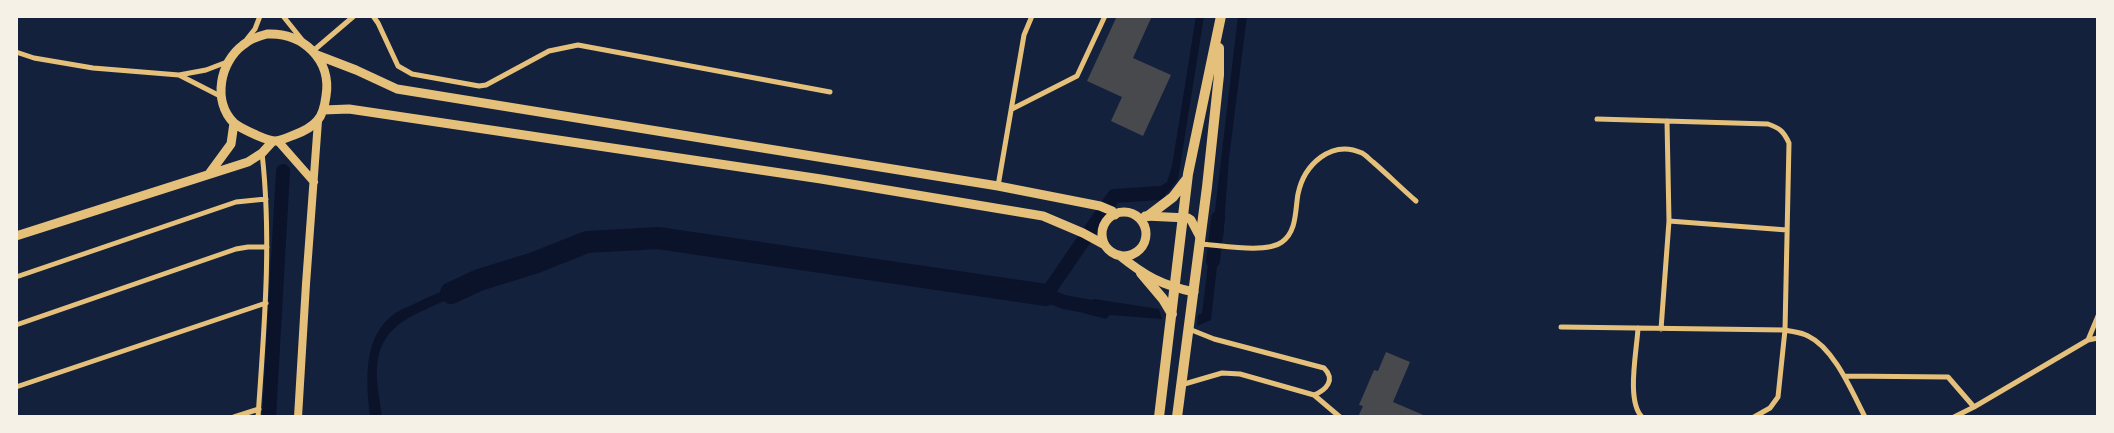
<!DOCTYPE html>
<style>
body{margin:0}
#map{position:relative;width:2114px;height:433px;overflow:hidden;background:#14213d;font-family:"Fira Sans Condensed",sans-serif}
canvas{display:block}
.frame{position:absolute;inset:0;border:18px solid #f6f1e7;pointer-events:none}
</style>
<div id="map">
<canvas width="2114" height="433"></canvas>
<div class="frame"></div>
</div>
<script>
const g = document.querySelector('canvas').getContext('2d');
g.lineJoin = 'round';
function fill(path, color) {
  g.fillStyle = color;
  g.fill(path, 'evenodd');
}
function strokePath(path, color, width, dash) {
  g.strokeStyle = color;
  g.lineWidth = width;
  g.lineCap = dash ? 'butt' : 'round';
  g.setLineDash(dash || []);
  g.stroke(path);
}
const water = new Path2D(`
 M 1196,16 L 1204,16 L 1178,179 C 1165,198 1163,199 1140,198 L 1142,189 L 1156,189 L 1167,182 L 1172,166 Z
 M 1238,16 L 1247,16 L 1229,158 L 1223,238 L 1212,236 Z
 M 1210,249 L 1219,249 L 1211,320 L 1197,326 L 1198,315 L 1202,313 Z
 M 479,280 C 470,286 460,293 450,298 C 417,315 380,322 377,367 C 376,383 380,401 382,417 L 370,417 C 366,381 362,338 394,314 C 401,309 411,306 418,302 C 438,292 458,285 479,280 Z
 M 1095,299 L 1159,309 L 1162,319 L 1110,315 L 1106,319 L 1083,313 L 1086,301 Z`);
const canal = new Path2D(`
 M 1213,261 L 1218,218
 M 1102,309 L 1064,302 L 1046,295 L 1114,196 L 1159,193
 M 269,417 L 283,171`);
const river = new Path2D(`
 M 451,293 L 479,280 L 534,263 L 587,242 L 658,238 L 1046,295`);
const building = new Path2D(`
 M 1117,16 L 1152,16 L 1133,58 L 1171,75 L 1143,136 L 1111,121 L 1122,97 L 1087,81 Z
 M 1386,352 L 1410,362 L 1393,402 L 1428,417 L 1358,417 L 1363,406 L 1359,405 L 1374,370 L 1378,371 Z`);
const minor = new Path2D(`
 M 283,16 L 303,41
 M 373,16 L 378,23 L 398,66 L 412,74 L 479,86 L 486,85 L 549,51 L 578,45 L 830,92
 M 247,39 L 255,29 L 260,16
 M 313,51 L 354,16
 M 16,52 L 34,58 L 93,68 L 179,75 L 206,70 L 227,62
 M 179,75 L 222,97
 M 1012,109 L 1077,76 L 1105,16
 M 1597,119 L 1768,124 C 1780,128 1784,132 1789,143 L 1785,330 L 1778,397 L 1770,408 L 1754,417
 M 998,186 L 1024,35 L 1032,16
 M 1669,221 L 1787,230
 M 1200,244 C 1220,245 1266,254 1282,242 C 1297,231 1295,211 1298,194 C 1304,165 1331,139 1362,153 C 1366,155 1370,160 1373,162 C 1388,175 1401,188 1416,201
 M 16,277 L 236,202 L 266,199
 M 16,325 L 236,249 L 248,247 L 267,247
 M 1561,327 L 1785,330 C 1793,332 1801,332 1808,336 C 1834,348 1852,392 1865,417
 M 1638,328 C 1637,350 1626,401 1642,417
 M 1189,329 L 1214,339 L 1324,368 C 1336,380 1326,390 1314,395
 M 1661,329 L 1669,221 L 1667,121
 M 2088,340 L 2098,338
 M 1844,376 L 1948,377 L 1974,407
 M 1181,385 L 1222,373 L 1240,374 L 1314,395 L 1340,417
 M 16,387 L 266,303
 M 234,417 L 259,409
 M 258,417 C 264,329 272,241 262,153
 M 1954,417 L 1974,407 L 2088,340 L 2098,316`);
const tertiary = new Path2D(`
 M 278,141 L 314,182
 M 298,417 L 306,284 L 318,121`);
const secondary = new Path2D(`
 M 267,34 C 303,32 332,60 326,96 C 325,104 323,115 317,121 C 312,127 302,132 294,135 C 289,137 282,140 276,141 C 269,141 261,137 254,134 C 248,131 240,128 234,123 C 212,101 220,62 243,45 C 250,39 259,36 267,34 Z
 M 317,55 L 356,70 L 397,89 L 998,186 L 1100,206 L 1112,211 L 1115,215
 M 323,110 L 349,109 L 821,179 L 1043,216 L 1083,233 L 1105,245
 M 209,174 L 231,144 L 234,123
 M1102 234a22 22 0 1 1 44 0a22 22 0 1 1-44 0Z
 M 1145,216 L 1188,218 L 1191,220 L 1200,237
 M 16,236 L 248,162 L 262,153 L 273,141
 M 1119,255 C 1145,276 1161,285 1194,292`);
const primary = new Path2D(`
 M 1148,216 L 1173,197 L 1186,180
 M 1141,273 L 1163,299 L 1172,314
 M 1159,417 L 1188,174 L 1221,16
 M 1177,417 L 1207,187 L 1219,75 L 1219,48`);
fill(water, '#0b132b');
strokePath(canal, '#0b132b', 14);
strokePath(river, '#0b132b', 22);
fill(building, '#48494c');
strokePath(minor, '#e5c07b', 5);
strokePath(tertiary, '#e5c07b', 8);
strokePath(secondary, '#e5c07b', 9);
strokePath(primary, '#e5c07b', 10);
</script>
